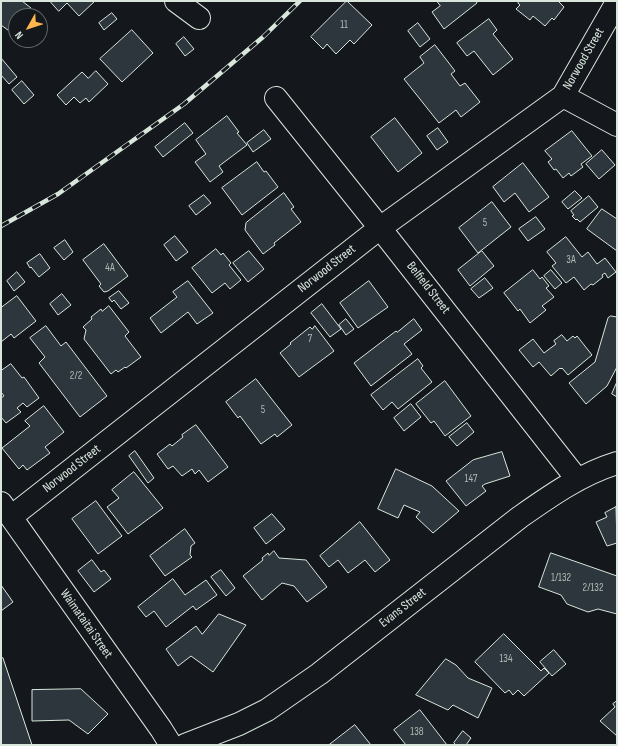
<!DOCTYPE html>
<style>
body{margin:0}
#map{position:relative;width:618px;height:746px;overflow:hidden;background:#14181c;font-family:"Sofia Sans Condensed",sans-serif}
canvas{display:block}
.frame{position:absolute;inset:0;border:2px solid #d8e6dc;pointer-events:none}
.north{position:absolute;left:8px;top:8px;width:40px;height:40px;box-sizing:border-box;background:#14181c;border:1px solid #626a69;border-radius:50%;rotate:231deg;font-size:11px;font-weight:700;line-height:16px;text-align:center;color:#d8e6dc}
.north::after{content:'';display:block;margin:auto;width:14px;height:18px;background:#ffb74d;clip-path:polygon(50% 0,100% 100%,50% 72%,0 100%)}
</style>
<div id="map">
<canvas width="618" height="746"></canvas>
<div class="frame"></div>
<div class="north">N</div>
</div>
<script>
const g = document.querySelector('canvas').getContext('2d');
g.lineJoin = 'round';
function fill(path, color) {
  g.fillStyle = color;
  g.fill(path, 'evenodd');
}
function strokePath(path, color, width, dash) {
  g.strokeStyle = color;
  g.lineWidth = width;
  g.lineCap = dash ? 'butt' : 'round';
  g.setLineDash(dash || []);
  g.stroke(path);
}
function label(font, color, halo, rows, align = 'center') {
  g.font = font + ' "Sofia Sans Condensed",sans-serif';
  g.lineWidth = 3;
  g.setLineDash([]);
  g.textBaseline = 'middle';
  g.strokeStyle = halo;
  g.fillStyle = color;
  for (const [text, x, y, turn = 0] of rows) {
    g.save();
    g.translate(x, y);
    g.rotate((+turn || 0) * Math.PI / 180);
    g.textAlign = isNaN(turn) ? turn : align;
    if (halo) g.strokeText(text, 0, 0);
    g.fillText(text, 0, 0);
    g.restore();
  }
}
const building = new Path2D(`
 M 1,1 L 22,1 L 31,8 L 27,13 L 31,16 L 16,16 L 16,28 L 12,33 L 1,25 Z
 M 50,1 L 95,1 L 79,16 L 67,3 L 59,11 Z
 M 347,1 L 372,25 L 354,44 L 350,40 L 336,54 L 327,44 L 323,49 L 311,37 Z
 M 437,1 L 476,1 L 477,3 L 444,29 L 432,12 L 440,6 Z
 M 520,1 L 558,1 L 564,7 L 554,20 L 552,18 L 545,26 L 533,16 L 530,20 L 516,9 L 520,5 L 518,3 Z
 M 112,13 L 117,19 L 104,30 L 99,23 Z
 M 489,19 L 497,30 L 493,34 L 513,59 L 493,75 L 474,51 L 467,56 L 457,43 Z
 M 418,23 L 430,39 L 420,47 L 408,31 Z
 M 132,30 L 153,53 L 122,82 L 100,59 Z
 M 184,37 L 194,49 L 185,56 L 176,44 Z
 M 435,45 L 455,71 L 451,74 L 460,86 L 465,83 L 480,102 L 461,117 L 456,110 L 439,123 L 404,79 L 424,63 L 420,57 Z
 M 1,58 L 17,77 L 9,84 L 1,75 Z
 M 96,71 L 108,84 L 89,102 L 86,98 L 80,103 L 74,97 L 66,105 L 57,95 L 82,72 L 88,78 Z
 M 22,81 L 34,95 L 24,104 L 12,90 Z
 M 227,116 L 239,132 L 237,133 L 247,145 L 219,166 L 223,172 L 210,182 L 195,162 L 206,154 L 196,140 Z
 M 395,118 L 422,153 L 398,172 L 371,137 Z
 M 185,123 L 193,133 L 163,157 L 155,147 Z
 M 438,128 L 448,142 L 437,150 L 427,136 Z
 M 264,130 L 271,139 L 253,152 L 247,143 Z
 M 572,131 L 592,156 L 581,164 L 583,167 L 571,176 L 569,173 L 563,178 L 556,169 L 554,170 L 548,162 L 552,159 L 545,151 Z
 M 602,150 L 615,165 L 599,179 L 586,164 Z
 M 257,162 L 264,172 L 266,171 L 278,187 L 242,215 L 222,188 Z
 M 523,163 L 549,197 L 529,212 L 515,193 L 504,202 L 493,187 Z
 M 575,191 L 582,198 L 568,209 L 562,202 Z
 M 284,193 L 294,207 L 291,209 L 301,222 L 274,243 L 275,245 L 263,254 L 245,230 L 246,223 Z
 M 204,195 L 211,203 L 196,215 L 189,206 Z
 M 589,196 L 598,207 L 580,222 L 577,219 L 576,220 L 572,216 L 574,215 L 571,211 Z
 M 492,202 L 511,227 L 478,253 L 459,228 Z
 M 602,209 L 617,219 L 617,251 L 587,229 Z
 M 536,217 L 545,229 L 528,241 L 519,229 Z
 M 175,236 L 188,252 L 176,261 L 164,245 Z
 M 566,237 L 582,257 L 588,252 L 597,264 L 605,258 L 616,272 L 608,278 L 605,273 L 602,275 L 603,277 L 593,285 L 591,284 L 584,290 L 574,277 L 566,283 L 552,266 L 556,263 L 547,252 Z
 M 65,240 L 73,252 L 64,260 L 54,248 Z
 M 104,244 L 128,276 L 108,291 L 104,292 L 99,286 L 101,284 L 83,260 Z
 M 216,249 L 221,255 L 223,253 L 231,263 L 229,265 L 241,280 L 230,289 L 225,283 L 212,293 L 192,268 Z
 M 249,251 L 264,269 L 248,282 L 233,263 Z
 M 482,251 L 494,266 L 470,286 L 458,270 Z
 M 40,254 L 50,268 L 39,277 L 31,267 L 30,268 L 27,263 Z
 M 533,270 L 540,279 L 542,277 L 549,286 L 546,288 L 554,297 L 542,306 L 546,310 L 530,323 L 520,309 L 518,311 L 504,293 Z
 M 551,270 L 562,283 L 555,289 L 544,276 Z
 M 17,272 L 25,282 L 14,291 L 7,281 Z
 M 485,278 L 493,288 L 479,298 L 471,289 Z
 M 188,281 L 213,313 L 197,324 L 188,312 L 161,333 L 150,318 L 177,297 L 173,292 Z
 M 369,281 L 388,307 L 358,328 L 340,303 Z
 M 119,291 L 129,303 L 121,309 L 114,300 L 112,302 L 109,298 Z
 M 62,294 L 71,305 L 58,315 L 50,304 Z
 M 17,296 L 36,321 L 14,338 L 11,334 L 1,342 L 1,308 Z
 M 322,304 L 341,329 L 330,337 L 311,313 Z
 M 109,306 L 129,332 L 125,336 L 141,357 L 126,368 L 125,367 L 118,372 L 116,370 L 111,374 L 84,339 L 86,330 L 83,327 L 92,319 L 91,317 L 101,309 L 102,311 Z
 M 611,316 L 617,317 L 617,367 L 607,386 L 586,404 L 569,383 L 595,362 L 608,318 Z
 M 346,319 L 354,329 L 346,335 L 339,325 Z
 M 414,319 L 422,330 L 404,344 L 412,354 L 371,386 L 354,363 L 396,331 L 397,332 Z
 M 46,326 L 61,346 L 66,342 L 107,396 L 80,417 L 39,363 L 45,357 L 30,338 Z
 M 315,326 L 334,351 L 299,377 L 280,353 L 291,344 L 290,343 L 310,327 L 312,329 Z
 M 562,335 L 567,341 L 573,336 L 575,338 L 577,336 L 592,355 L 568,375 L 562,368 L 561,369 L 560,368 L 551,376 L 539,362 L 533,367 L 519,350 L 533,339 L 544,353 L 556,344 L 554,341 Z
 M 418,359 L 423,366 L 421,368 L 432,382 L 398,409 L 392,402 L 383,410 L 371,395 Z
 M 11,364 L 22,378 L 24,377 L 39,398 L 27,407 L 23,403 L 17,408 L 21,412 L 6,423 L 1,417 L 1,398 L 4,396 L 1,392 L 1,371 Z
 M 256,379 L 292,425 L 277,437 L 275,434 L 261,444 L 240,416 L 238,418 L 226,402 Z
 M 445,381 L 471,416 L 445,436 L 434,421 L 431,423 L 416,404 Z
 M 617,382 L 617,397 L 612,394 Z
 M 411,404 L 421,417 L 404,431 L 394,418 Z
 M 44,406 L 64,432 L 45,447 L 50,453 L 27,470 L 23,465 L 19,469 L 2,448 L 30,426 L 25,421 Z
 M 467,423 L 474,432 L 457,446 L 449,437 Z
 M 196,425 L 228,467 L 208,482 L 199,470 L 195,474 L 192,469 L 182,476 L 173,466 L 168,469 L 157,454 L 170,444 L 172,446 L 183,437 L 182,435 Z
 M 135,451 L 154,478 L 148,483 L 129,456 Z
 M 502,452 L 510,476 L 485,484 L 482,486 L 486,491 L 466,506 L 446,481 L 473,460 Z
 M 396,469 L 432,486 L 459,511 L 433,533 L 416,517 L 420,512 L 404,505 L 398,518 L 378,509 Z
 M 134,472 L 163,508 L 128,534 L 107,507 L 119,498 L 112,490 Z
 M 96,501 L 122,536 L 98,554 L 72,519 Z
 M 616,507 L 617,543 L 607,546 L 596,522 L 607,517 L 605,513 Z
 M 272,514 L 285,529 L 266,544 L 254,528 Z
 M 360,522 L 390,560 L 375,572 L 365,560 L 348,573 L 338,560 L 329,567 L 320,556 Z
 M 185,529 L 195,543 L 191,546 L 190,555 L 192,557 L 165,576 L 150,556 Z
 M 274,551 L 279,558 L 306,560 L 327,587 L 307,602 L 294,586 L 282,583 L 262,600 L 243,576 L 263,560 L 262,558 L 268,553 L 269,555 Z
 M 551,553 L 617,576 L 617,614 L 598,609 L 588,612 L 567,604 L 561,595 L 539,587 Z
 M 92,560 L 101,572 L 104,570 L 111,579 L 94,592 L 78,571 Z
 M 221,570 L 235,588 L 226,596 L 211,577 Z
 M 173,579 L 185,595 L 206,580 L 217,595 L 196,610 L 193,606 L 166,627 L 154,611 L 146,617 L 138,607 Z
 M 1,585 L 13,602 L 1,611 Z
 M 219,614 L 246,625 L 213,672 L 191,656 L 178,666 L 166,649 L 196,626 L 202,634 Z
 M 504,634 L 541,671 L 544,668 L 549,673 L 524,696 L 518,690 L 513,695 L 509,690 L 505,693 L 475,662 Z
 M 554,650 L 566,664 L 552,676 L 540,662 Z
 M 3,658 L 32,745 L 1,745 L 1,659 Z
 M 446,659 L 456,665 L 468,678 L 492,688 L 478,718 L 453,705 L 448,710 L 416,695 Z
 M 81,689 L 108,714 L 88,734 L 69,720 L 32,721 L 32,690 Z
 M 617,701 L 617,736 L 600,721 L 615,707 L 613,704 Z
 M 420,710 L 447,745 L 406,745 L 394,730 Z
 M 355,725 L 371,745 L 329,745 Z
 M 463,731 L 471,738 L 466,745 L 456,745 L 454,743 Z`);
const minor = new Path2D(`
 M 176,1 L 199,18
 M 563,96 L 617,125
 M 276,98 L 380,228 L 577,479
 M 1,503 L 161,729 L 171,745
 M 11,517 L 380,228 L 563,96 L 617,2`);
const highway = new Path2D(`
 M 185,745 L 239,724 L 267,710 L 319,674 L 520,517 C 550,496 581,474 617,463`);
const rail = new Path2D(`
 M 1,226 L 58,194 L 184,104 L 263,37 L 300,1`);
const numberNames = [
 ["11",344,25],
 ["5",485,223],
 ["3A",571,260],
 ["4A",110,268],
 ["7",310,339],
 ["2/2",76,376],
 ["5",263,410],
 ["147",471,479],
 ["1/132",561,578],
 ["2/132",593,588],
 ["134",506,659],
 ["138",417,732]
];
const streetNames = [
 ["Norwood Street",584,59,-60],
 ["Norwood Street",327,269,-38],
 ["Belfield Street",428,288,52],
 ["Norwood Street",72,469,-38],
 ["Evans Street",403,608,-38],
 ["Waimataitai Street",86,624,55]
];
fill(building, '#2c363c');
strokePath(building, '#d8e6dc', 1);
strokePath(minor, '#d8e6dc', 24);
strokePath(highway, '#d8e6dc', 24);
strokePath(minor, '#14181c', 22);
strokePath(highway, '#14181c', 22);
strokePath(rail, '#d8e6dc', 4.5);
strokePath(rail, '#14181c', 3, [9]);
label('11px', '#adbab4', null, numberNames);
label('13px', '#d8e6dc', '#14181c', streetNames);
</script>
